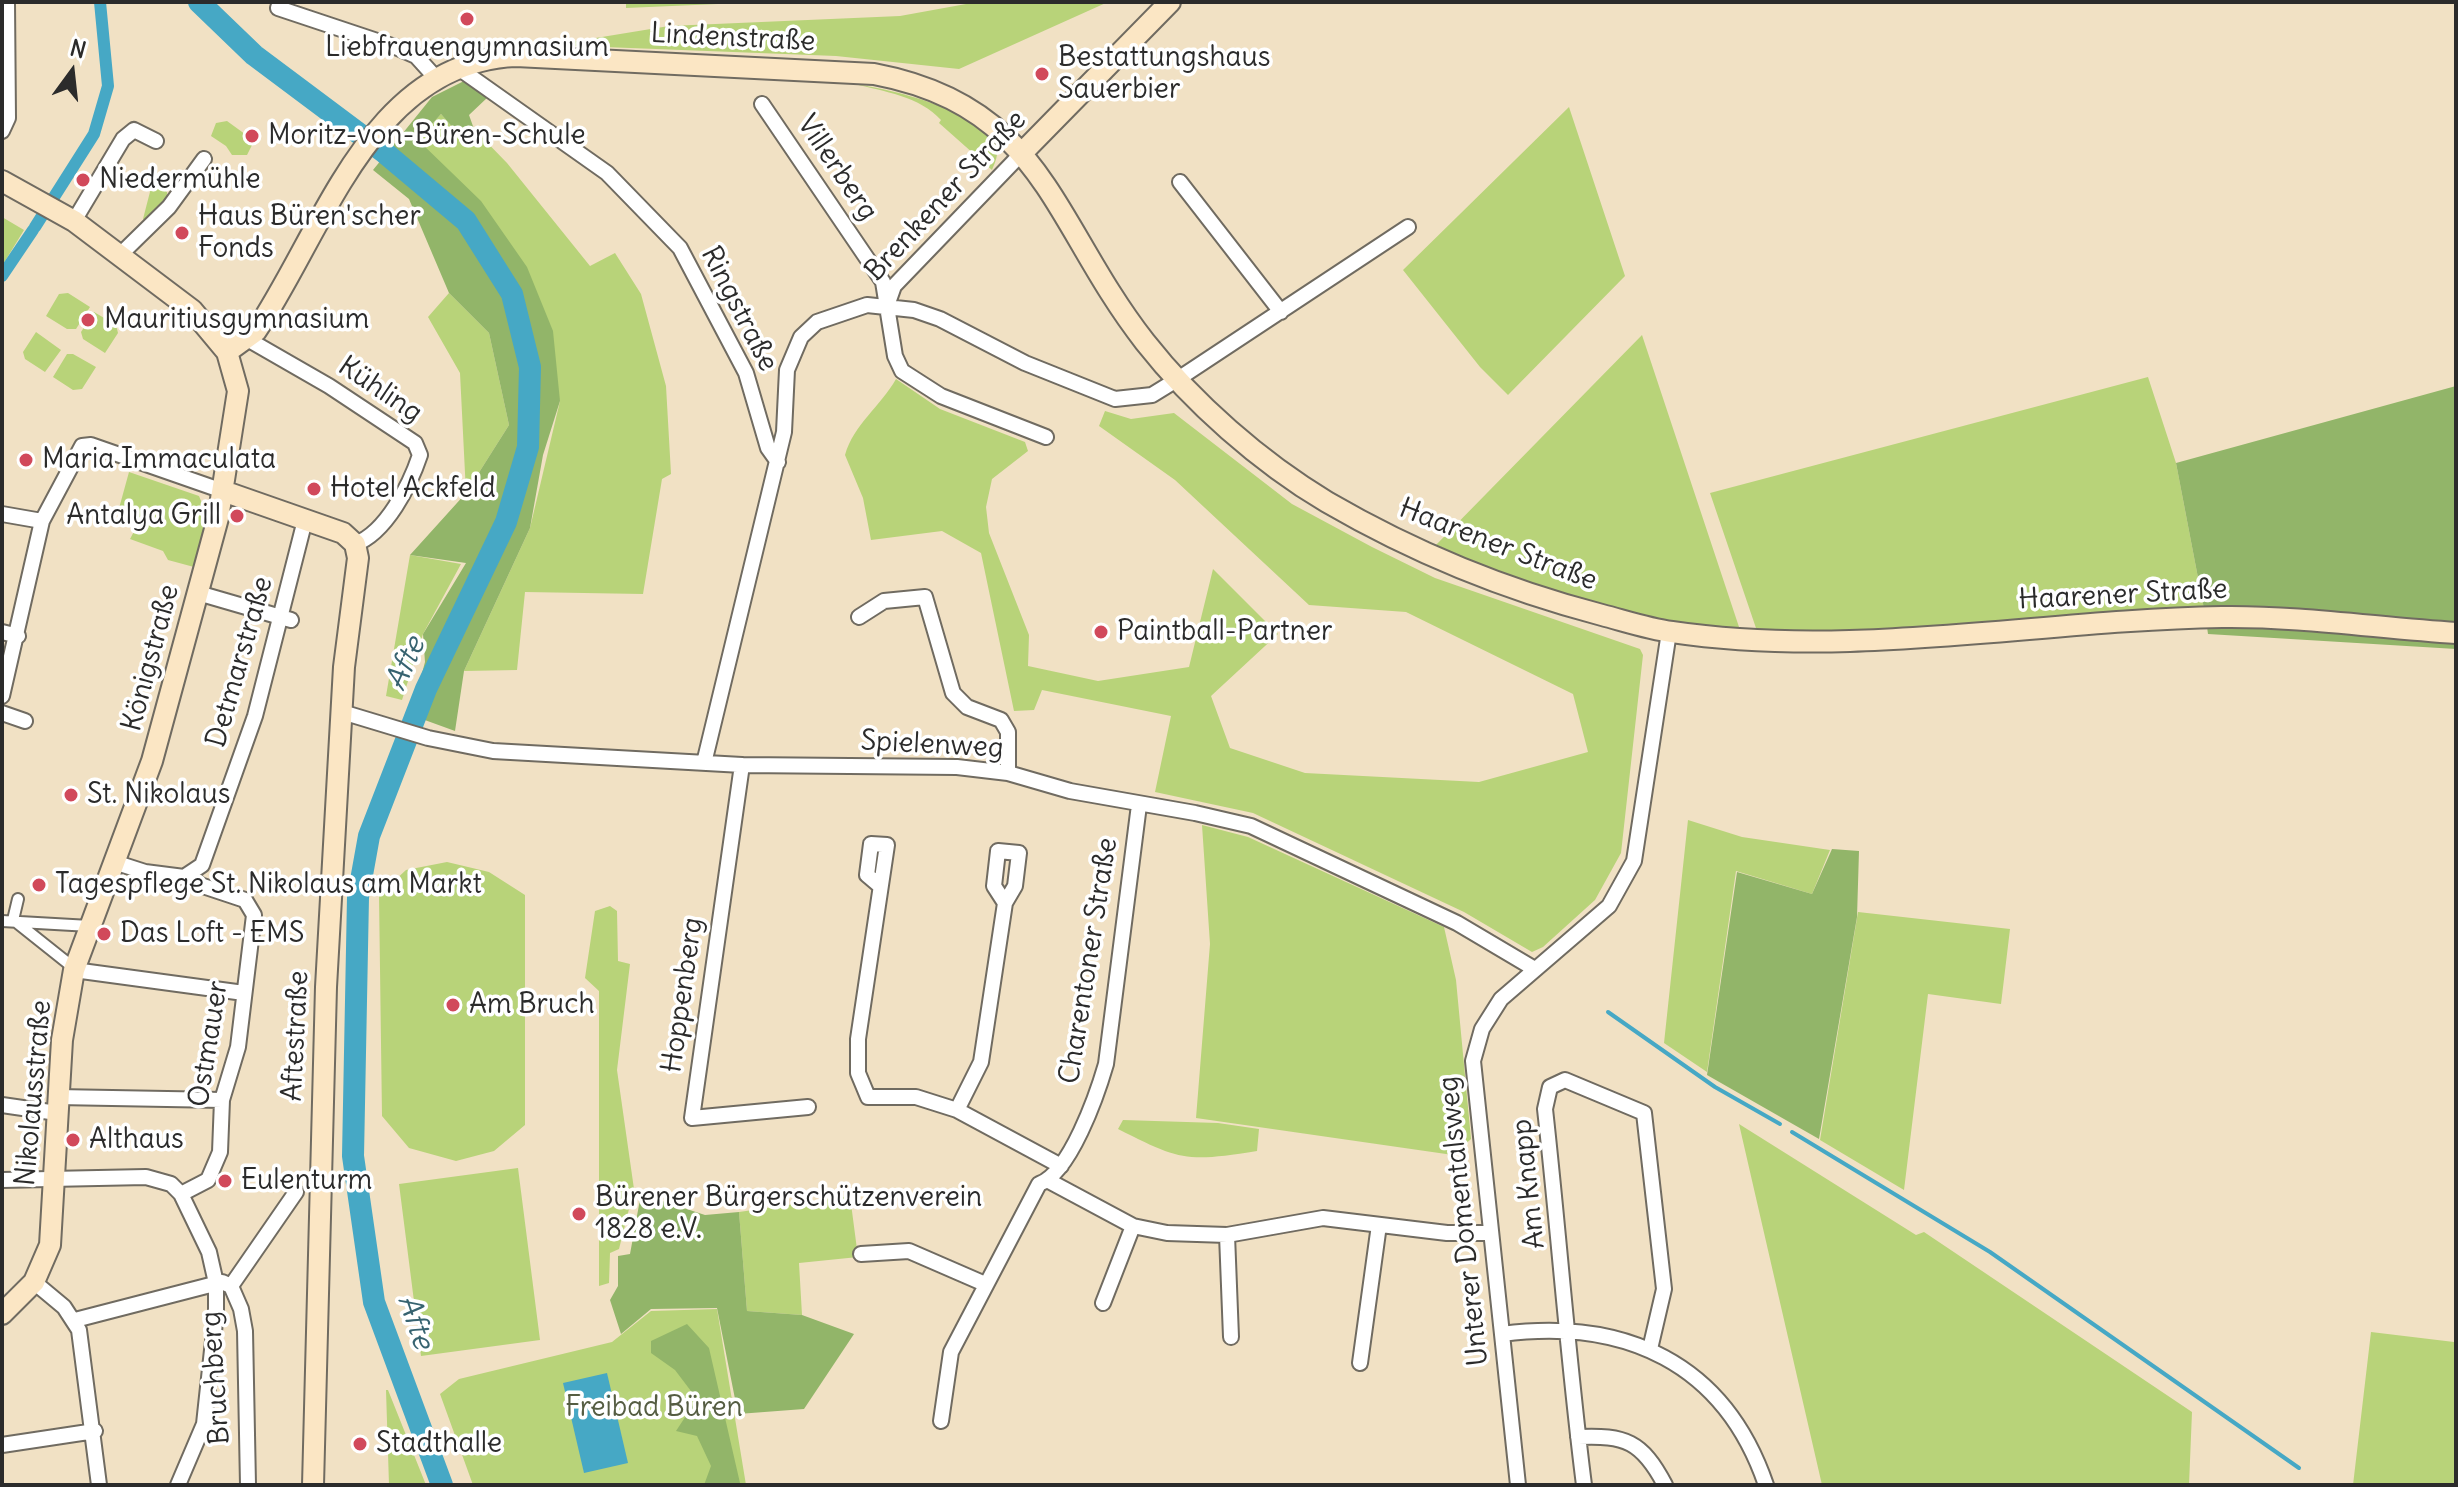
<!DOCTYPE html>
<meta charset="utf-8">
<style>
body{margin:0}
#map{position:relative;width:2458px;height:1487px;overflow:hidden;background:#f1e1c4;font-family:Delius,sans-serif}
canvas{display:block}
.frame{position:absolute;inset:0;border:4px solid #2b2b2b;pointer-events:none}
.north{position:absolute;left:32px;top:32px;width:80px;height:80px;-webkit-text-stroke:6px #fff;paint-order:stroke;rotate:15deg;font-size:22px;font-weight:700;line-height:32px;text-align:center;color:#2b2b2b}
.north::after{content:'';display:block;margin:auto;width:28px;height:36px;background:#2b2b2b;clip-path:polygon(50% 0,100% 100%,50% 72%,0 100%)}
</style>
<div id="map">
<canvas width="2458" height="1487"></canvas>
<div class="frame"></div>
<div class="north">N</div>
</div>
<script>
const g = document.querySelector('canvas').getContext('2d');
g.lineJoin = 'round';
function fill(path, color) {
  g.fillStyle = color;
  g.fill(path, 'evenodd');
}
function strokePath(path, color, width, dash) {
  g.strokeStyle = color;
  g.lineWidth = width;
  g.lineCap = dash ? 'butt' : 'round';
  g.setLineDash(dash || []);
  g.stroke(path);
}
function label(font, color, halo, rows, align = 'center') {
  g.font = font + ' Delius,sans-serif';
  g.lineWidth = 7;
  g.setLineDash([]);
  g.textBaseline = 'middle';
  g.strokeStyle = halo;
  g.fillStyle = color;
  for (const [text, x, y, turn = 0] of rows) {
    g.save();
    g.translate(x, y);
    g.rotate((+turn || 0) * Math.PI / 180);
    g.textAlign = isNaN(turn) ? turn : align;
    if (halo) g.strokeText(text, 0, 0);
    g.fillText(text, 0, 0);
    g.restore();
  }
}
const green = new Path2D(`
 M 626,2 L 764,2 L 626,8 Z
 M 977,2 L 1108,2 L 959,69 L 836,56 L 553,45 L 669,26 L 900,16 Z
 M 854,84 C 887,88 984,111 996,146 C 999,155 995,162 992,170 L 939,123 L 941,120 C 921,97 883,91 854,84 Z
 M 1569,107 L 1625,276 L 1508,395 L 1480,367 L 1403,270 Z
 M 441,114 L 460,136 L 474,129 L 507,163 L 590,266 L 615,253 L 641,294 L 666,386 L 671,474 L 662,479 L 643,594 L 525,592 L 517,670 L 464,671 L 530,528 L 560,401 L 418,140 Z
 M 227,121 L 249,137 L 252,145 L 247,155 L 232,155 L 226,146 L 211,136 L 216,123 Z
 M 158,185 L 167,192 L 168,202 L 146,221 L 143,219 L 151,188 Z
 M 2,217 L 24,230 L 2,266 Z
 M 68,293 L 90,307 L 76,329 L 67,329 L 46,316 L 59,294 Z
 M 449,293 L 489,333 L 509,425 L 466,493 L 460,373 L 428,317 Z
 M 94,312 L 116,325 L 118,333 L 105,353 L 83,339 L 81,332 Z
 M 36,332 L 61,350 L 45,372 L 25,359 L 23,352 Z
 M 1642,335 L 1740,630 L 1647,618 L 1546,593 L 1434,547 Z
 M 67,354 L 73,354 L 96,367 L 82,389 L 73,390 L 53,377 Z
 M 2148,377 L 2176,463 L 2204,609 L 1870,630 L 1757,631 L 1710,493 Z
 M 896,379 L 940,409 L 1025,442 L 1028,451 L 992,479 L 986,507 L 989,533 L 1029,635 L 1028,666 L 1098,681 L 1189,667 L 1213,569 L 1278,634 L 1211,696 L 1230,748 L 1305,773 L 1479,782 L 1588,752 L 1573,694 L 1406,612 L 1309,605 L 1175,480 L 1099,426 L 1105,411 L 1131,419 L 1174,413 L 1292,504 L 1372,547 L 1435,578 L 1640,649 L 1643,655 L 1621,853 L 1595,900 L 1543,947 L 1532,952 L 1464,912 L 1253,813 L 1155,792 L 1171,716 L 1042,690 L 1034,710 L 1014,711 L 981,553 L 942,531 L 871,540 L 863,498 L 845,455 C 854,424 880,407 896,379 Z
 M 129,472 L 199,496 L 208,518 L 194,567 L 168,560 L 163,551 L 130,539 L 138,524 L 118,512 Z
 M 410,555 L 461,564 L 423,634 L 402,700 L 386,696 Z
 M 1688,820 L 1742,837 L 1830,850 L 1812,894 L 1736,871 L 1707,1072 L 1664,1043 Z
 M 1202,825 L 1248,837 L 1444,927 L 1456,980 L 1471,1139 L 1453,1155 L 1196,1118 L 1210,944 Z
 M 447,862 L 489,872 L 525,895 L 525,1125 L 494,1151 L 456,1161 L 409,1148 L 382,1116 L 379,895 L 406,870 Z
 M 610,906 L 617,911 L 618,961 L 630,964 L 617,1070 L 634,1189 L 619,1249 L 610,1253 L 609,1283 L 599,1286 L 599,991 L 585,978 L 595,911 Z
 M 1858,912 L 2010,929 L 2001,1004 L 1928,994 L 1904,1190 L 1820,1140 Z
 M 1123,1120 L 1218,1123 L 1259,1129 L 1257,1151 C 1187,1162 1181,1161 1118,1129 Z
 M 1739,1124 L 1916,1235 L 1924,1232 L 2192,1412 L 2189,1485 L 1822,1485 Z
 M 518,1168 L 540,1340 L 421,1356 L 399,1184 Z
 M 850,1196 L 858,1257 L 799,1263 L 802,1315 L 747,1311 L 739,1212 Z
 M 717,1309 L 746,1485 L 473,1485 L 440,1394 L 459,1379 L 612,1342 L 651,1311 Z
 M 2456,1331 L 2456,1485 L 2353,1485 L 2371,1332 L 2454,1342 Z
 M 386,1390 L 388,1390 L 426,1485 L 389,1485 Z`);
const forest = new Path2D(`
 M 470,78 L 488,97 L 469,115 L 474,129 L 460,136 L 441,114 L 418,140 L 481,201 L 527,267 L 553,331 L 560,401 L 543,455 L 530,528 L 464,671 L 455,731 L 411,715 L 425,662 L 423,634 L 466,563 L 410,555 L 466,493 L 509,425 L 489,333 L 449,293 L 409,199 L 373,170 L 432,97 Z
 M 2456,386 L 2456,623 L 2297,608 L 2204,609 L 2176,463 Z
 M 2207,627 L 2288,628 L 2456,642 L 2456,649 L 2208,634 Z
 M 1832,849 L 1859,851 L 1857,917 L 1819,1139 L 1707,1075 L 1737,872 L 1812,894 Z
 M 641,1194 L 705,1215 L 739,1212 L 747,1311 L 802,1315 L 854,1334 L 804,1409 L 738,1414 L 717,1308 L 651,1309 L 621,1334 L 610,1300 L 618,1286 L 618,1256 L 630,1254 Z
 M 687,1324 L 709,1348 L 740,1483 L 704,1485 L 711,1466 L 697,1436 L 676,1431 L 697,1399 L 675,1370 L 651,1353 L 651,1341 Z`);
const water = new Path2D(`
 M 607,1373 L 628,1463 L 584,1473 L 563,1383 Z`);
const stream = new Path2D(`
 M 1608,1012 L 1715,1087 L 1780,1124
 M 1792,1132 L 1990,1252 L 2299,1468`);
const canal = new Path2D(`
 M 35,227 L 94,134 L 108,86 L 100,2
 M 2,276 L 33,230`);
const river = new Path2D(`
 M 199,2 L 254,55 L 385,153 L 466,221 L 512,294 L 530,367 L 528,447 L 506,522 L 426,689 L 369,836 L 358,897 L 353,1156 L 374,1302 L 442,1485`);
const pedestrian = new Path2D(`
 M 13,920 L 18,899
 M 2,921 L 90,926
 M 15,921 L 74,968`);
const minor = new Path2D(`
 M 280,2 L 278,8 L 398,48 L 416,56 L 435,77
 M 457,67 L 607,173 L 680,248 L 746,373 L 768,448 L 778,462
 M 762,104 L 883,282 L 895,356 L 902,371 L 941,396 L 1046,437
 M 2,131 L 8,118 L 7,2
 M 1180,182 L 1281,312
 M 74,221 L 123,139 L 134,130 L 156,141
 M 121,254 L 169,207 L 204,159
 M 888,303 L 894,286 L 1023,152
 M 249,340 L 329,386 L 415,443 L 420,455 C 410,485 386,533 355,544
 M 2,514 L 42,521
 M 198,593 L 291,620
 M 859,617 L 884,601 L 925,597 L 953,693 L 967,707 L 1001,720 L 1008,732 L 1008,773
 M 2,632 L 18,636
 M 2,696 L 42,521 L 82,446 L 91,445 L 223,491
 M 342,712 L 428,738 L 493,751 L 742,765 L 957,767 L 1008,773 L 1070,791 L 1195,813 L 1251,826 L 1457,923 L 1533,968
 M 2,713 L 25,721
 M 704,763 L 784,432 L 787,370 L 801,337 L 817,322 L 867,305 L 914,310 L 940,319 L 1025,363 L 1115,399 L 1152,395 L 1178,379 L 1408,227
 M 742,765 L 692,1118 L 808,1107
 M 117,863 L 145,872 L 184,877 L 202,865 L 255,716 L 305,520
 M 880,886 L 867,875 L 871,844 L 887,845 L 858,1039 L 858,1073 L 868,1097 L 916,1097 L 957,1110 L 1061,1166
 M 74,970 L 244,993
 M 57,1097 L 222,1100
 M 2,1105 L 57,1113
 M 957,1110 L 981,1062 L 1005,903 L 1015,886 L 1019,853 L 998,851 L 994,886 L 1005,903
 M 2,1180 L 146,1177 L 171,1184 L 181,1194 L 209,1252 L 216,1283 L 216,1313 L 204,1424 L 178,1485
 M 1049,1181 L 1133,1226 L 1167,1233 L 1227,1235 L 1323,1218 L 1447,1233 L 1489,1233
 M 181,1194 L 208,1180 L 220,1152 L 222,1100 L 238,1047 L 254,915 L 245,900 L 200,885 L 190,876
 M 1227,1235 L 1231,1337
 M 861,1254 L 909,1251 L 985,1284
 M 34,1282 L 64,1307 L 79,1330 L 99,1485
 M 231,1286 L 296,1192
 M 1103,1303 L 1133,1226
 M 75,1320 L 222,1282 L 231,1286 L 241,1309 L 245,1331 L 248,1485
 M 1502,1334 C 1624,1318 1724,1362 1766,1485
 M 1360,1363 L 1379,1225
 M 941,1421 L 951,1352 L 1039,1184 C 1070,1173 1097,1095 1106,1064 L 1139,805
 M 1578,1437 C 1625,1435 1642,1441 1665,1485
 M 2,1445 L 95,1431
 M 1518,1485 L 1473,1061 L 1482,1029 L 1501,999 L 1609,906 L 1634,861 L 1669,632
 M 1584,1485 C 1568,1360 1559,1235 1545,1109 L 1550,1087 L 1565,1080 L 1644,1113 L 1664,1289 L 1650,1349`);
const secondary = new Path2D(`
 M 1023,152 L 1170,2
 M 2,181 L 74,221 L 192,310 L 227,352 L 238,391 L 218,518 L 152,761 L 74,970 L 62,1040 L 50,1245 L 34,1282 L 2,1314
 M 227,352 L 256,331 C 325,228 371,62 516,56 L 874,74 C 1044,106 1052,223 1145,342 C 1193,403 1260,462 1327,502 C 1413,552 1506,590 1602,615 C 1625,621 1649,629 1672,632 C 1854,659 2040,620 2222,617 C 2300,616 2378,628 2456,633
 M 223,491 L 343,533 L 355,544 L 358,558 L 344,667 L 326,987 L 313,1485`);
const markers = [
 [467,19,8,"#d1495b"],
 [1042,74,8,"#d1495b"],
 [252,136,8,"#d1495b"],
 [83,180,8,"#d1495b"],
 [182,233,8,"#d1495b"],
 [88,320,8,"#d1495b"],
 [26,460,8,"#d1495b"],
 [314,489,8,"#d1495b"],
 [237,516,8,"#d1495b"],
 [1101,632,8,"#d1495b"],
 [71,795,8,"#d1495b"],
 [39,885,8,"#d1495b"],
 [104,934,8,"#d1495b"],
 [453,1005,8,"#d1495b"],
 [73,1140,8,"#d1495b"],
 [225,1181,8,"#d1495b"],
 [579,1214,8,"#d1495b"],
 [360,1444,8,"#d1495b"]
];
const streetNames = [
 ["Lindenstraße",733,38,3],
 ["Villerberg",837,168,56],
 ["Brenkener Straße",946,196,-47],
 ["Ringstraße",739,309,63],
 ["Kühling",380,390,34],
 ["Haarener Straße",1498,545,21],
 ["Haarener Straße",2123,595,-3],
 ["Königstraße",151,658,-75],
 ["Detmarstraße",240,662,-74],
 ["Spielenweg",932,745,3],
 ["Charentoner Straße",1089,961,-81],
 ["Hoppenberg",683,995,-82],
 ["Aftestraße",296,1036,-87],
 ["Ostmauer",209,1044,-81],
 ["Nikolausstraße",34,1093,-85],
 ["Am Knapp",1529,1184,-96],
 ["Unterer Domentalsweg",1464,1221,-96],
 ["Bruchberg",216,1378,-94]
];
const poiNames = [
 ["Liebfrauengymnasium",467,48,"center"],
 ["Bestattungshaus",1058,58],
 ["Sauerbier",1058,90],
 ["Moritz-von-Büren-Schule",268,136],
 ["Niedermühle",99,180],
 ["Haus Büren'scher",198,217],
 ["Fonds",198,249],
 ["Mauritiusgymnasium",104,320],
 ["Maria Immaculata",42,460],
 ["Hotel Ackfeld",330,489],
 ["Antalya Grill",221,516,"right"],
 ["Paintball-Partner",1117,632],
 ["St. Nikolaus",87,795],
 ["Tagespflege St. Nikolaus am Markt",55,885],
 ["Das Loft - EMS",120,934],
 ["Am Bruch",469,1005],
 ["Althaus",89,1140],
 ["Eulenturm",241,1181],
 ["Bürener Bürgerschützenverein",595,1198],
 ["1828 e.V.",595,1230],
 ["Stadthalle",376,1444]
];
const parkNames = [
 ["Freibad Büren",654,1408]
];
const waterNames = [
 ["Afte",406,664,-66],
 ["Afte",415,1322,71]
];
fill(green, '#b8d379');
fill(forest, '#92b569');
fill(water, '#46a8c5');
strokePath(stream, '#46a8c5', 4);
strokePath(canal, '#46a8c5', 12);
strokePath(river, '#46a8c5', 22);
strokePath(pedestrian, '#706b61', 14);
strokePath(minor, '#706b61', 18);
strokePath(secondary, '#706b61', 24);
strokePath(pedestrian, '#fff', 10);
strokePath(minor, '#fff', 14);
strokePath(secondary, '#fbe6c4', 20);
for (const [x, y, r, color] of markers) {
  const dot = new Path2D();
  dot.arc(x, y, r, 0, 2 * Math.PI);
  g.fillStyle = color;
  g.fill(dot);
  strokePath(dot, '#fff', 3);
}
label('28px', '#2b2b2b', '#fff', streetNames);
label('28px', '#2b2b2b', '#fff', poiNames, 'left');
label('28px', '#555d42', '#fff', parkNames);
label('italic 30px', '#376370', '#fff', waterNames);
</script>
